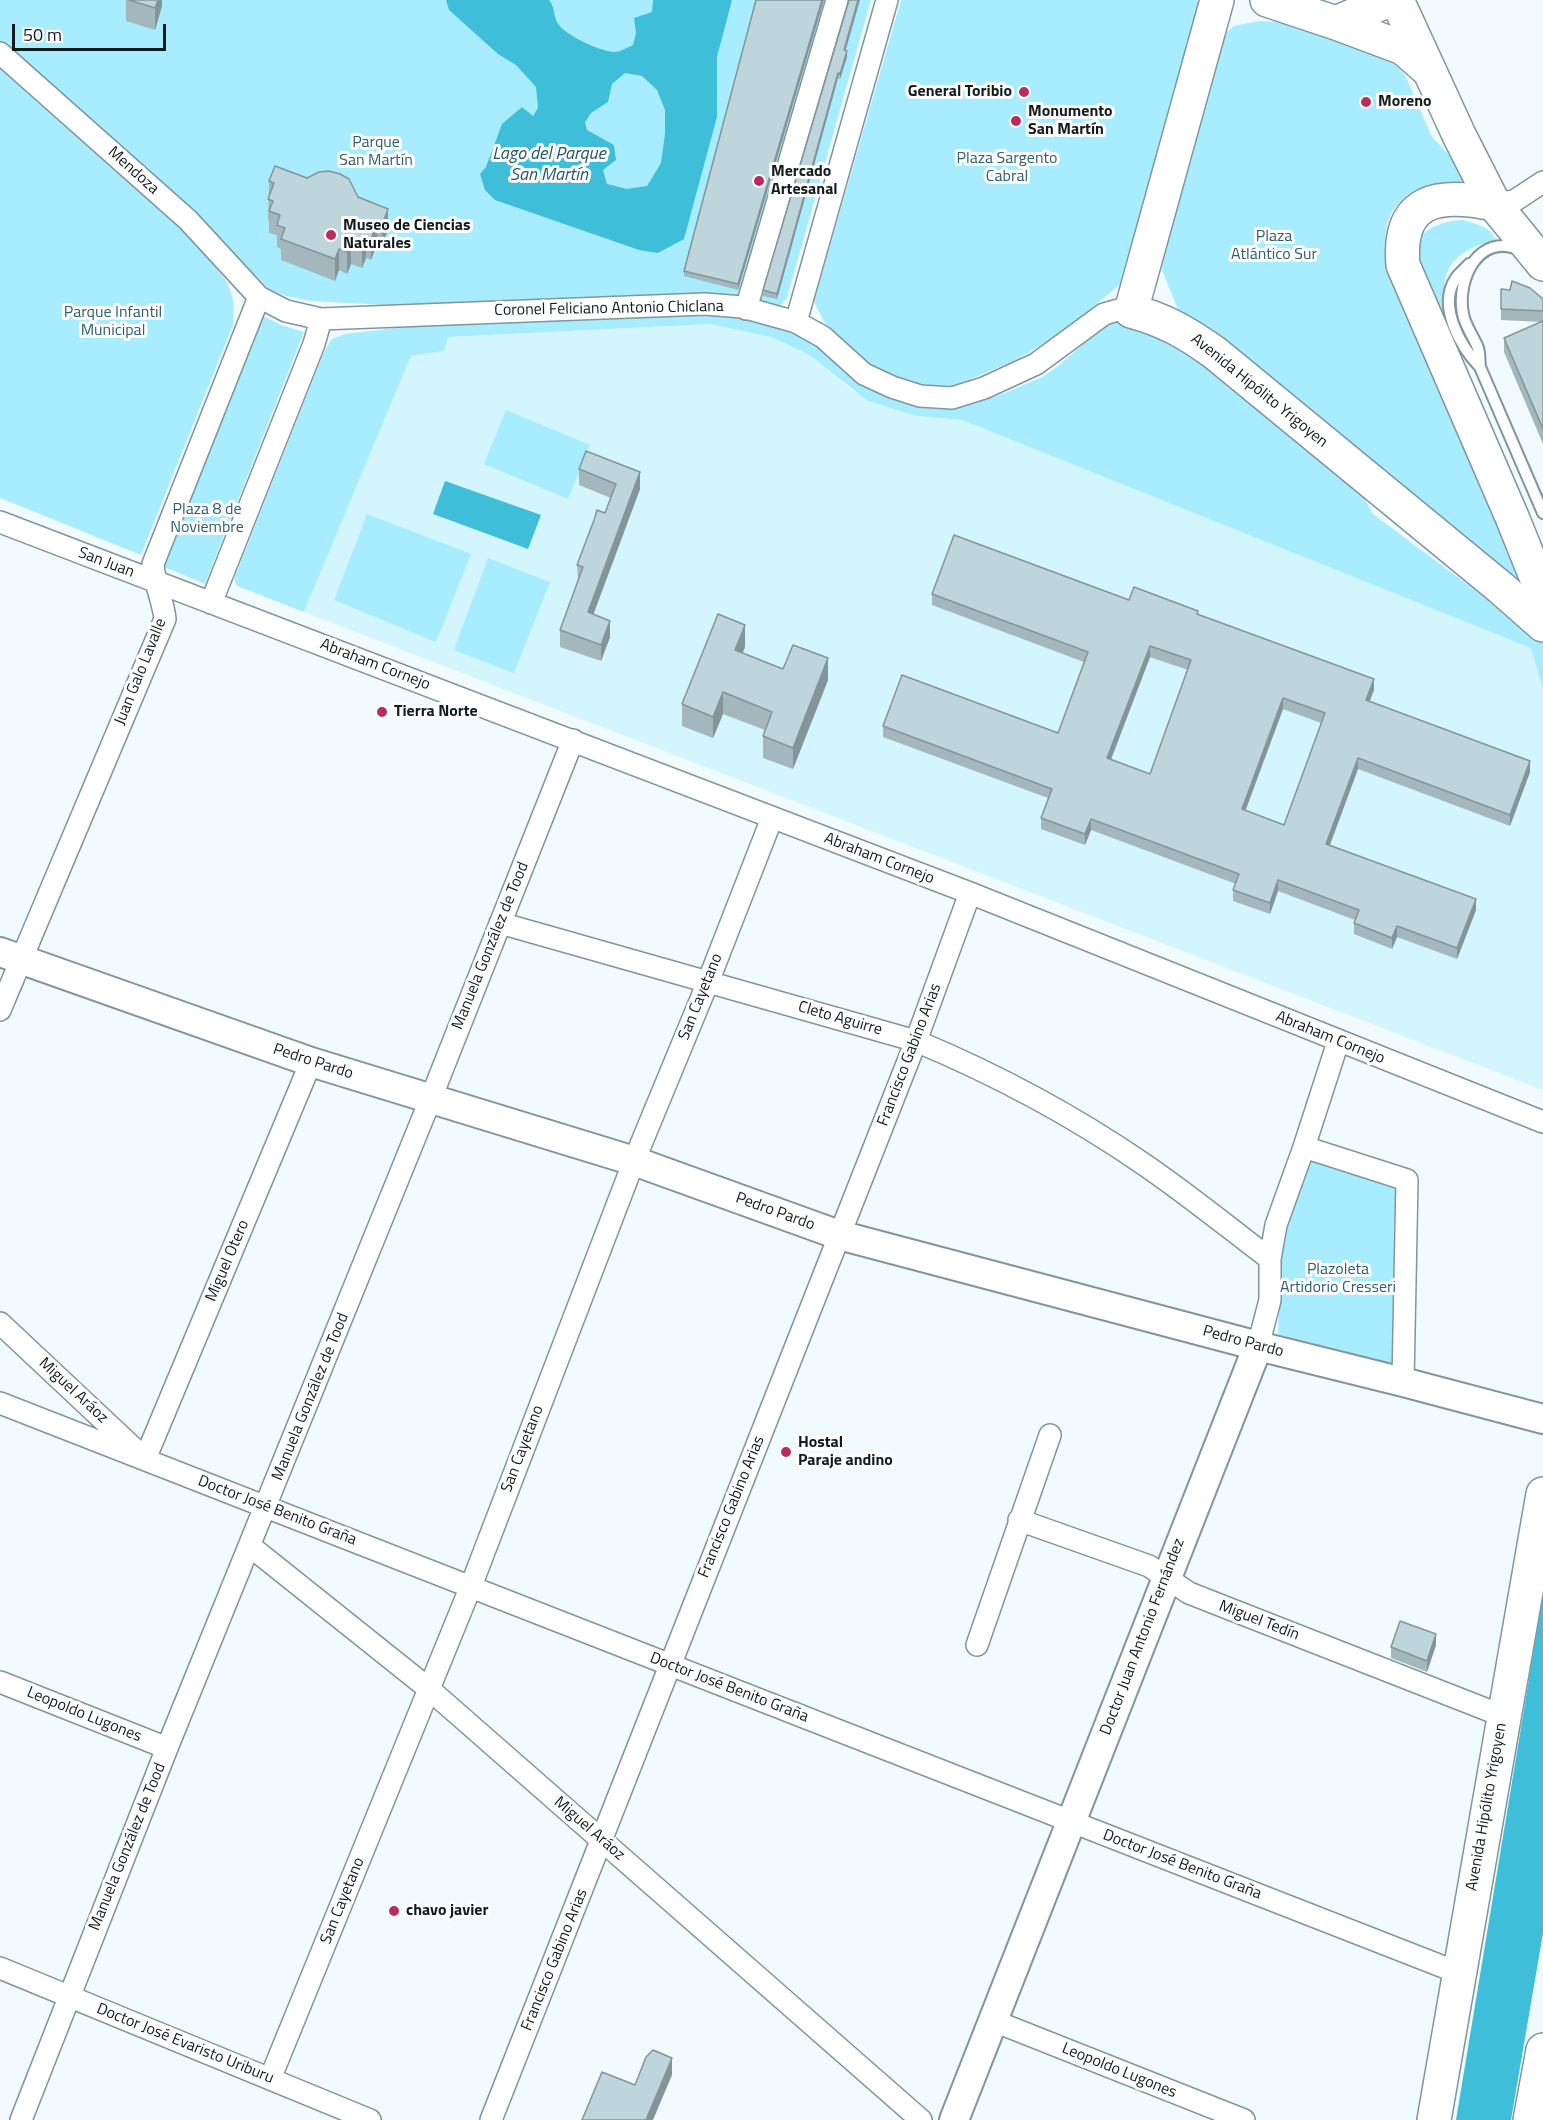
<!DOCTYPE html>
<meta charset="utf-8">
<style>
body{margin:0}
#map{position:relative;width:1543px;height:2120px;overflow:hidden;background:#f1fbfd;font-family:"Titillium Web",sans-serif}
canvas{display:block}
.scale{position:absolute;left:12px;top:24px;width:154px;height:27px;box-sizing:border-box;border:3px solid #121b1d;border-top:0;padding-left:8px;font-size:18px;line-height:21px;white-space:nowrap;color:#121b1d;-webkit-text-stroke:4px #fff;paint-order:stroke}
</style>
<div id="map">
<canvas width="1543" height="2120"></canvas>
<div class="scale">50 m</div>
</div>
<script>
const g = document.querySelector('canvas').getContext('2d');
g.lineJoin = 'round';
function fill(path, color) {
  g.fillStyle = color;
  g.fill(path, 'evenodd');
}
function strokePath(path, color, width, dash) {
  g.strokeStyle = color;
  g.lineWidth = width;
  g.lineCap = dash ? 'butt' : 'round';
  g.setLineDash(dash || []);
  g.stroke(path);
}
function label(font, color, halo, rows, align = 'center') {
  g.font = font + ' "Titillium Web",sans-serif';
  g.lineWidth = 6;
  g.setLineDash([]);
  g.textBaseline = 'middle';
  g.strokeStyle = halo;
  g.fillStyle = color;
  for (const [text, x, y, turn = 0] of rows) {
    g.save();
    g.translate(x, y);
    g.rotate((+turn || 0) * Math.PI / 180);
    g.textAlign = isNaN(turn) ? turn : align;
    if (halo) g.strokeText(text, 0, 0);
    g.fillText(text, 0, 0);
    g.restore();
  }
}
const built = new Path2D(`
 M 710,324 L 771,337 L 808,354 L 853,391 L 917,416 L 962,420 L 1531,648 L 1543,690 L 1543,1090 L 304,612 L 411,356 L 444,351 L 448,337 Z`);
const green = new Path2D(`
 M 0,0 L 871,0 L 787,298 L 781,305 L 770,307 L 697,295 L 386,305 L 310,301 L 286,296 L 268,288 L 188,206 L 0,41 Z
 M 901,0 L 1197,0 L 1200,4 L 1130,276 L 1066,330 L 1014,361 L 954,386 L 911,384 L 871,365 L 843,342 L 825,323 L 814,302 Z
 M 1258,21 L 1278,22 L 1388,58 L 1405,75 L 1432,137 L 1455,161 L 1469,191 C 1461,189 1451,184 1442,184 C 1410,184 1381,211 1386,244 C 1389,260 1398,277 1404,292 L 1531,595 L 1179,312 L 1156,255 L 1217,40 L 1234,26 Z
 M 0,66 L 184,228 L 227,282 L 234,302 L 233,325 L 141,555 L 0,498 Z
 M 1464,220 C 1476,224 1491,227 1496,240 C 1435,255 1440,286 1450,338 L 1413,255 C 1417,229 1440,221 1464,220 Z
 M 718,312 C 754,320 789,326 820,348 C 835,359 846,375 862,384 C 915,415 959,413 1014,389 C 1024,384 1035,381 1044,376 C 1065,362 1087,340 1107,323 L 1119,320 L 1178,339 L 1353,478 L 1373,514 L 1543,641 L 1543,690 L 1531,648 L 962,420 L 917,416 L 868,401 L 808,354 L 771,337 L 710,324 L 448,337 L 444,351 L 411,356 L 304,612 L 237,586 L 234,579 L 324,352 L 332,339 L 345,334 L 437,323 Z
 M 263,316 L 281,325 L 304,332 L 205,584 L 164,567 Z
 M 506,410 L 590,445 L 568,499 L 484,464 Z
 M 367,514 L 471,554 L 436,642 L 334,600 Z
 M 488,558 L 550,582 L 514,673 L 454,650 Z
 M 1312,1157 L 1401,1186 L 1394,1365 L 1278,1334 L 1280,1255 L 1285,1226 Z`);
const water = new Path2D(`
 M 446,0 L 549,0 C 555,7 553,14 557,22 C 562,34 601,52 615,52 C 620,52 628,47 633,45 L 636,33 L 634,18 L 652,12 L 653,0 L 732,0 L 717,57 L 717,117 L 684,239 L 658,253 L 639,250 L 495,200 L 485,190 L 480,174 L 486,167 L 502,124 L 522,107 L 533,116 L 538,108 L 536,87 L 516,65 L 498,54 L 449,10 ZM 625,73 L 642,76 L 657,90 L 665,110 L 665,134 L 661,163 L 647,186 L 627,189 L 607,184 L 603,170 L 616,160 L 614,145 L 587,130 L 585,122 L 591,113 L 608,102 L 612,84 Z
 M 445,481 L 541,515 L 528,549 L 433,514 Z
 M 1543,1595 L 1543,1933 L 1511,2120 L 1456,2120 Z`);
const lane = new Path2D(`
 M 1520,250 C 1479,232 1456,279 1463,314 C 1465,326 1474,337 1478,348 C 1480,354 1479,361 1480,367 L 1543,513
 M 1469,264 C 1465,269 1459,273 1456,278 C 1437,305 1460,346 1480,367`);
const street = new Path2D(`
 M 0,53 L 188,220 L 259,297 L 286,311 L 321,319 L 705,304 L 742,307 L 796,322 L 823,337 L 864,374 L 892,387 L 920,396 L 952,398 L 984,388 L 1036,364 L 1104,314 L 1118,310 L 1131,311
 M 1494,204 L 1514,201 L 1543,182
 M 746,309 L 837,0
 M 796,322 L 887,0
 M 0,522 L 970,893 L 1543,1122
 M 211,603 L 314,344 L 321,319
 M 500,923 L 916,1041 C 995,1074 1072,1115 1142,1163 C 1186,1193 1228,1227 1270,1259
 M 0,1010 L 165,619 C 163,600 154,583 153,564 L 259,297
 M 1304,1147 L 1407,1180 L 1403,1382
 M 0,1323 L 145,1459 L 311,1062
 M 1258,1346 L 1270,1300 L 1270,1259 L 1276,1225 L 1304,1147 L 1338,1042
 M 0,1403 L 1459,1973
 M 1019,1520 L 1149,1566 L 1189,1593 L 1503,1716
 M 250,1546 L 429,1689 L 921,2120
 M 977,1645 L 1050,1435
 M 0,1682 L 167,1748
 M 0,1968 L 370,2120
 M 994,2021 L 1244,2120
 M 270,2079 L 471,1586 L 634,1161 L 708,982 L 772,818
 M 21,2120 L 167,1748 L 431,1098 L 573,740
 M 491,2120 L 916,1041 L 970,893`);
const secondary = new Path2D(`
 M 0,952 L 311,1062 L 634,1161 L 839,1235 L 1258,1346 L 1403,1382 L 1543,1419
 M 954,2120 L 1258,1346`);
const primary = new Path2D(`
 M 1217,0 L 1131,311 C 1165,320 1187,333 1215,353 L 1501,588 L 1543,625
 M 1267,0 L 1336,23 L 1389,0
 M 1397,0 L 1459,135 L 1494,204
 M 1336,23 L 1403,48 L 1426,68`);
const highway = new Path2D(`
 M 1543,264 L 1494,204 C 1440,193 1397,197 1403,265 L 1512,517 L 1543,594
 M 1434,2120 L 1543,1494
 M 1530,2120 L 1543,2050`);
const wall = new Path2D(`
 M 126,0 L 162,0 L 162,6 L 155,30 L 126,21 Z
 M 756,0 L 738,290 L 684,276 L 684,271 Z
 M 845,51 L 847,57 L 840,79 L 838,78 L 777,299 L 763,296 L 763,290 Z
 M 269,181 L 358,197 L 388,230 L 382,246 L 377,244 L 371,260 L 366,258 L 362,268 L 351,264 L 347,274 L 339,270 L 335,281 L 281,260 L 281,249 L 277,247 L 277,235 L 269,233 L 269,221 L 268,221 Z
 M 1501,289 L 1543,299 L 1543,444 L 1504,352 L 1504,338 L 1541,322 L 1501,320 Z
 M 579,469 L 640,489 L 593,614 L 610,637 L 601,661 L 560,647 L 560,630 L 578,581 L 577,565 L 605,513 L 611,498 L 579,485 Z
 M 932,594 L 1129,600 L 1198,614 L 1374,690 L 1369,701 L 1530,772 L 1510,826 L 1358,769 L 1330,845 L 1476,910 L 1457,959 L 1397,937 L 1392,949 L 1354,934 L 1354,923 L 1355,920 L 1278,891 L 1270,914 L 1233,901 L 1233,890 L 1236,884 L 1091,830 L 1085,845 L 1041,829 L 1041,818 L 1048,798 L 883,737 L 883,726 L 1058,733 L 1084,662 L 932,605 ZM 1150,657 L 1188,670 L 1150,774 L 1111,760 ZM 1283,709 L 1321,723 L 1284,825 L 1245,810 Z
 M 745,647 L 742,653 L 783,669 L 828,680 L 793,769 L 763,758 L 763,736 L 765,730 L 723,714 L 713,738 L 682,726 L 682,704 Z
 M 1436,1645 L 1427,1672 L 1391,1658 L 1391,1647 Z`);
const shadedWall = new Path2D(`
 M 158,0 L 162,0 L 162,6 L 155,30 L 155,8 Z
 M 822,0 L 824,0 L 738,290 L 738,284 Z
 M 858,0 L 860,0 L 844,56 L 844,50 Z
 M 847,51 L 847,57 L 840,79 L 840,74 Z
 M 838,73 L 838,78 L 777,299 L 777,294 Z
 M 388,209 L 388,230 L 382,246 L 382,225 Z
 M 377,223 L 377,244 L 371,260 L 371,239 Z
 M 366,237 L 366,258 L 362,268 L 362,246 Z
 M 351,242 L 351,264 L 347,274 L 347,252 Z
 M 339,249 L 339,270 L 335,281 L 335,259 Z
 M 640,472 L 640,489 L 588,629 L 588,612 Z
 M 610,621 L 610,637 L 601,661 L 601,645 Z
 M 745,625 L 745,647 L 735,672 L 735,650 Z
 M 1150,646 L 1150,657 L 1107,769 L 1107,758 Z
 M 828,658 L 828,680 L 793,769 L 793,748 Z
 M 1374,679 L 1374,690 L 1366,711 L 1366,700 Z
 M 723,692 L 723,714 L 713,738 L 713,717 Z
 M 1283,698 L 1283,709 L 1242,820 L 1242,809 Z
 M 1358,758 L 1358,769 L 1326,855 L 1326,844 Z
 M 1530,761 L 1530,772 L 1510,826 L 1510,815 Z
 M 1091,819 L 1091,830 L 1085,845 L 1085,834 Z
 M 1278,880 L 1278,891 L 1270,914 L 1270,903 Z
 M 1476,899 L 1476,910 L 1457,959 L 1457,948 Z
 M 1397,926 L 1397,937 L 1392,949 L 1392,938 Z
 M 1436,1634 L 1436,1645 L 1427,1672 L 1427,1661 Z
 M 672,2058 L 672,2075 L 653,2120 L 646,2120 Z`);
const building = new Path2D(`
 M 129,0 L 158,0 L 155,8 Z
 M 756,0 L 822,0 L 738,284 L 684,271 Z
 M 849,0 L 858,0 L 844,50 L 847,51 L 840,74 L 838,73 L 777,294 L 763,290 Z
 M 275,166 L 307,178 L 319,172 L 329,171 L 340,174 L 349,179 L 358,197 L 388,209 L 382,225 L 377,223 L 371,239 L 366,237 L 362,246 L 351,242 L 347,252 L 339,249 L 335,259 L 281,239 L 285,228 L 277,225 L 280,215 L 269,211 L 273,201 L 268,199 L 274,183 L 269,181 Z
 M 1512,281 L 1530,288 L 1543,299 L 1543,311 L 1501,309 L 1501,289 L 1510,290 Z
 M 1543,321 L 1543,429 L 1504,338 Z
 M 586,451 L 640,472 L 588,612 L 610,621 L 601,645 L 560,630 L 583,567 L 577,565 L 594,520 L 597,510 L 605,513 L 616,484 L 579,469 Z
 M 954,535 L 1129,600 L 1134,587 L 1198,611 L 1197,614 L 1374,679 L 1366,700 L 1530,761 L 1510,815 L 1358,758 L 1326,844 L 1476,899 L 1457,948 L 1397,926 L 1392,938 L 1354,923 L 1359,910 L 1278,880 L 1270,903 L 1233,890 L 1239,874 L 1091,819 L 1085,834 L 1041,818 L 1052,789 L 883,726 L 902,675 L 1058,733 L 1088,652 L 932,594 ZM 1150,646 L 1191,660 L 1150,774 L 1107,758 ZM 1283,698 L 1325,713 L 1284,825 L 1242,809 Z
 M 718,614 L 745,625 L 735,650 L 783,669 L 793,645 L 828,658 L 793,748 L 763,736 L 772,712 L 723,692 L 713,717 L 682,704 Z
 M 1400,1621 L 1436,1634 L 1427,1661 L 1391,1647 Z
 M 653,2050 L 672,2058 L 646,2120 L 582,2120 L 602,2072 L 635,2085 L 646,2057 Z`);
const markers = [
 [1024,92,6,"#ba2c5e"],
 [1366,102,6,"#ba2c5e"],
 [1016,121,6,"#ba2c5e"],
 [759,181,6,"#ba2c5e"],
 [331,235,6,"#ba2c5e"],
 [382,712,6,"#ba2c5e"],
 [786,1452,6,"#ba2c5e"],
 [394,1911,6,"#ba2c5e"]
];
const poiNames = [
 ["General Toribio",1012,92,"right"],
 ["Moreno",1378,102],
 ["Monumento",1028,112],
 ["San Martín",1028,130],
 ["Mercado",771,172],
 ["Artesanal",771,190],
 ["Museo de Ciencias",343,226],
 ["Naturales",343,244],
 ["Tierra Norte",394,712],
 ["Hostal",798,1443],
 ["Paraje andino",798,1461],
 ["chavo javier",406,1911]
];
const parkNames = [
 ["Parque",376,143],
 ["San Martín",376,161],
 ["Plaza Sargento",1007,159],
 ["Cabral",1007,177],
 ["Plaza",1274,237],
 ["Atlántico Sur",1274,255],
 ["Parque Infantil",113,313],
 ["Municipal",113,331],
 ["Plaza 8 de",207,510],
 ["Noviembre",207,528],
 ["Plazoleta",1338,1270],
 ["Artidorio Cresseri",1338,1288]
];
const streetNames = [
 ["Mendoza",133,171,42],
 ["Coronel Feliciano Antonio Chiclana",609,309,-1],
 ["Avenida Hipólito Yrigoyen",1259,391,39],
 ["San Juan",106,563,21],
 ["Abraham Cornejo",375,665,21],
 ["Juan Galo Lavalle",141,672,-68],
 ["Abraham Cornejo",879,859,21],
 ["Manuela González de Tood",491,946,-68],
 ["San Cayetano",701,997,-68],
 ["Cleto Aguirre",840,1019,16],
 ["Abraham Cornejo",1330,1038,22],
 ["Francisco Gabino Arias",910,1055,-69],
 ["Pedro Pardo",313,1062,18],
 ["Pedro Pardo",775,1212,20],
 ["Miguel Otero",228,1261,-67],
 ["Pedro Pardo",1243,1342,15],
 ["Miguel Aráoz",73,1391,43],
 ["Manuela González de Tood",311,1397,-68],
 ["San Cayetano",523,1449,-69],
 ["Francisco Gabino Arias",732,1507,-68],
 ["Doctor José Benito Graña",277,1511,21],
 ["Miguel Tedín",1259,1621,21],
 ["Doctor Juan Antonio Fernández",1143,1637,-69],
 ["Doctor José Benito Graña",729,1688,21],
 ["Leopoldo Lugones",84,1715,22],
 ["Avenida Hipólito Yrigoyen",1487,1807,-80],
 ["Miguel Aráoz",589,1829,41],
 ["Manuela González de Tood",128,1847,-68],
 ["Doctor José Benito Graña",1182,1865,21],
 ["San Cayetano",343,1901,-68],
 ["Francisco Gabino Arias",555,1960,-68],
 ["Doctor José Evaristo Uriburu",185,2044,22],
 ["Leopoldo Lugones",1119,2071,22]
];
const waterNames = [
 ["Lago del Parque",549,155],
 ["San Martín",549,176]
];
fill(built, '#d3f5fe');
fill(green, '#a8edff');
fill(water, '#3fbed9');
strokePath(lane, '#80969c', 14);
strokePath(street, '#80969c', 24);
strokePath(secondary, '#80969c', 32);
strokePath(primary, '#80969c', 36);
strokePath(highway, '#80969c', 36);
strokePath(lane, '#fff', 10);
strokePath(street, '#fff', 21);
strokePath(secondary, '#fff', 28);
strokePath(primary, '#fff', 33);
strokePath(highway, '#fff', 33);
fill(wall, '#a3b7bc');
fill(shadedWall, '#849599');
fill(building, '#bdd5db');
strokePath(building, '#849599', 1.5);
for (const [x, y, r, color] of markers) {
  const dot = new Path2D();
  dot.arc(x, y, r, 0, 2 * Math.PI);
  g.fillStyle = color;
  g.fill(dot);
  strokePath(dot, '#fff', 2);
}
label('bold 16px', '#121b1d', '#fff', poiNames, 'left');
label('16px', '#2d606c', '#fff', parkNames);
label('16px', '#121b1d', '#fff', streetNames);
label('italic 18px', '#255964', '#fff', waterNames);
</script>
